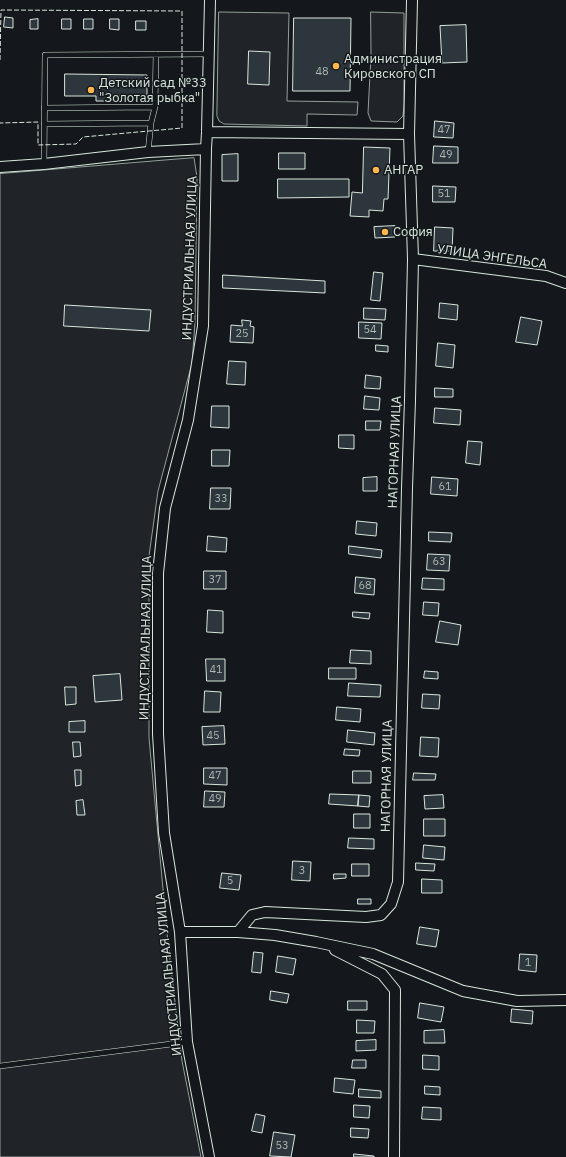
<!DOCTYPE html>
<meta charset="utf-8">
<style>
body{margin:0}
canvas{display:block;background:#14181c}
</style>
<canvas width="566" height="1157"></canvas>
<script>
const g = document.querySelector('canvas').getContext('2d');
g.lineJoin = 'round';
function fill(path, color) {
  g.fillStyle = color;
  g.fill(path, 'evenodd');
}
function strokePath(path, color, width, dash) {
  g.strokeStyle = color;
  g.lineWidth = width;
  g.lineCap = dash ? 'butt' : 'round';
  g.setLineDash(dash || []);
  g.stroke(path);
}
function label(font, color, halo, rows, align = 'center') {
  g.font = font + ' "IBM Plex Sans",sans-serif';
  g.lineWidth = 3;
  g.setLineDash([]);
  g.textBaseline = 'middle';
  g.strokeStyle = halo;
  g.fillStyle = color;
  for (const [text, x, y, turn = 0] of rows) {
    g.save();
    g.translate(x, y);
    g.rotate((+turn || 0) * Math.PI / 180);
    g.textAlign = isNaN(turn) ? turn : align;
    if (halo) g.strokeText(text, 0, 0);
    g.fillText(text, 0, 0);
    g.restore();
  }
}
const green = new Path2D(`
 M 219,12 L 289,13 L 287,101 L 358,102 L 357,115 L 307,114 L 307,126 L 224,124 L 219,121 L 217,116 Z
 M 371,12 L 404,13 L 404,105 L 403,116 L 397,122 L 371,121 L 368,113 L 371,55 Z
 M 194,158 L 197,177 L 195,323 L 192,363 L 158,491 L 149,556 L 149,738 L 168,943 L 182,1061 L 201,1157 L 0,1157 L 0,174 Z`);
const building = new Path2D(`
 M 5,17 L 13,18 L 13,28 L 4,27 Z
 M 294,18 L 351,18 L 350,91 L 293,91 Z
 M 38,19 L 38,29 L 30,29 L 30,20 Z
 M 62,19 L 71,19 L 71,29 L 62,29 Z
 M 84,19 L 93,19 L 93,29 L 84,29 Z
 M 110,19 L 119,19 L 119,30 L 110,29 Z
 M 136,21 L 146,21 L 146,30 L 136,30 Z
 M 466,25 L 467,62 L 442,63 L 440,26 Z
 M 249,51 L 270,52 L 269,85 L 248,84 Z
 M 65,74 L 147,75 L 147,96 L 118,96 L 118,101 L 96,101 L 96,96 L 65,96 Z
 M 435,121 L 454,123 L 453,138 L 434,137 Z
 M 434,146 L 458,147 L 458,163 L 433,163 Z
 M 364,147 L 390,148 L 388,199 L 384,199 L 383,211 L 369,210 L 369,217 L 350,216 L 352,192 L 362,193 Z
 M 279,153 L 305,153 L 305,169 L 279,169 Z
 M 238,154 L 238,181 L 222,181 L 222,155 Z
 M 278,179 L 349,179 L 349,197 L 278,198 Z
 M 433,186 L 456,187 L 455,202 L 433,202 Z
 M 395,226 L 395,237 L 375,238 L 374,227 Z
 M 435,227 L 453,228 L 452,251 L 434,251 Z
 M 374,272 L 383,273 L 380,301 L 371,300 Z
 M 223,275 L 325,281 L 325,293 L 223,288 Z
 M 440,303 L 458,305 L 457,320 L 439,318 Z
 M 65,305 L 151,310 L 149,331 L 64,326 Z
 M 364,308 L 386,309 L 385,320 L 364,319 Z
 M 521,317 L 542,321 L 537,345 L 516,342 Z
 M 242,320 L 251,321 L 250,326 L 254,327 L 253,343 L 230,342 L 231,325 L 242,326 Z
 M 359,322 L 382,323 L 381,339 L 359,338 Z
 M 438,343 L 455,345 L 453,368 L 436,366 Z
 M 376,345 L 388,346 L 388,352 L 376,351 Z
 M 229,361 L 246,362 L 245,385 L 227,384 Z
 M 366,375 L 381,377 L 380,389 L 365,388 Z
 M 435,388 L 453,389 L 453,397 L 435,397 Z
 M 365,396 L 380,398 L 379,410 L 364,409 Z
 M 212,406 L 229,406 L 229,428 L 211,427 Z
 M 435,408 L 461,410 L 460,425 L 434,423 Z
 M 366,421 L 381,421 L 380,430 L 366,430 Z
 M 339,435 L 354,435 L 354,449 L 339,448 Z
 M 468,441 L 482,442 L 480,465 L 466,463 Z
 M 212,450 L 230,450 L 229,466 L 212,466 Z
 M 377,477 L 377,491 L 363,491 L 363,478 Z
 M 432,477 L 458,479 L 457,496 L 431,494 Z
 M 211,488 L 231,488 L 230,509 L 210,509 Z
 M 357,521 L 377,523 L 376,536 L 356,534 Z
 M 429,532 L 452,533 L 451,542 L 429,541 Z
 M 208,536 L 227,538 L 226,552 L 207,551 Z
 M 349,546 L 382,550 L 381,558 L 349,554 Z
 M 428,554 L 450,555 L 449,571 L 427,570 Z
 M 204,571 L 226,571 L 226,589 L 204,589 Z
 M 356,577 L 375,579 L 374,595 L 355,593 Z
 M 423,578 L 444,579 L 444,590 L 422,589 Z
 M 424,602 L 439,603 L 438,616 L 423,615 Z
 M 208,610 L 223,611 L 223,633 L 207,632 Z
 M 353,612 L 370,613 L 369,619 L 353,617 Z
 M 440,621 L 461,625 L 458,645 L 436,642 Z
 M 351,650 L 371,651 L 371,664 L 350,663 Z
 M 206,659 L 225,659 L 225,681 L 207,681 Z
 M 329,668 L 356,668 L 356,679 L 329,679 Z
 M 425,671 L 438,672 L 438,679 L 424,678 Z
 M 120,674 L 122,700 L 95,702 L 93,676 Z
 M 349,683 L 381,685 L 380,697 L 348,696 Z
 M 65,687 L 76,687 L 76,704 L 66,705 Z
 M 205,691 L 221,692 L 220,712 L 204,712 Z
 M 423,694 L 440,695 L 439,709 L 422,708 Z
 M 337,707 L 361,709 L 360,722 L 336,720 Z
 M 85,721 L 85,732 L 69,732 L 69,722 Z
 M 224,726 L 225,744 L 203,745 L 202,727 Z
 M 348,730 L 375,733 L 374,745 L 347,742 Z
 M 421,737 L 439,738 L 438,757 L 420,756 Z
 M 73,742 L 80,742 L 81,756 L 74,757 Z
 M 345,749 L 360,750 L 359,756 L 344,755 Z
 M 204,768 L 227,768 L 227,785 L 204,784 Z
 M 75,770 L 81,770 L 81,785 L 76,786 Z
 M 353,771 L 371,771 L 371,783 L 353,783 Z
 M 414,773 L 436,774 L 435,780 L 413,780 Z
 M 205,791 L 225,792 L 224,807 L 204,807 Z
 M 330,794 L 359,795 L 358,806 L 329,804 Z
 M 359,795 L 370,796 L 369,807 L 358,806 Z
 M 443,795 L 444,808 L 425,809 L 424,796 Z
 M 83,800 L 85,815 L 77,815 L 76,801 Z
 M 354,814 L 370,814 L 370,828 L 354,828 Z
 M 424,819 L 445,819 L 445,836 L 424,836 Z
 M 349,838 L 374,839 L 374,849 L 348,848 Z
 M 424,845 L 445,847 L 444,860 L 423,858 Z
 M 293,861 L 311,862 L 310,881 L 292,880 Z
 M 416,863 L 435,864 L 434,871 L 416,870 Z
 M 352,864 L 369,864 L 369,876 L 352,876 Z
 M 222,873 L 241,875 L 239,890 L 220,888 Z
 M 334,874 L 346,874 L 346,878 L 334,879 Z
 M 422,879 L 442,880 L 442,893 L 422,893 Z
 M 358,899 L 371,899 L 371,904 L 358,904 Z
 M 420,927 L 439,930 L 436,947 L 417,944 Z
 M 254,952 L 263,953 L 261,973 L 252,972 Z
 M 520,954 L 537,955 L 536,972 L 519,970 Z
 M 278,956 L 296,959 L 293,975 L 276,972 Z
 M 271,991 L 289,994 L 287,1003 L 270,1000 Z
 M 348,1001 L 367,1001 L 367,1010 L 348,1010 Z
 M 420,1003 L 444,1007 L 441,1022 L 418,1018 Z
 M 512,1009 L 533,1011 L 532,1024 L 511,1022 Z
 M 357,1020 L 375,1021 L 374,1033 L 357,1033 Z
 M 444,1030 L 445,1043 L 424,1043 L 424,1031 Z
 M 376,1040 L 376,1050 L 356,1051 L 356,1041 Z
 M 423,1055 L 439,1056 L 439,1070 L 423,1069 Z
 M 353,1060 L 366,1060 L 366,1068 L 352,1068 Z
 M 335,1078 L 355,1080 L 353,1094 L 334,1092 Z
 M 425,1086 L 440,1087 L 440,1095 L 425,1094 Z
 M 359,1089 L 381,1091 L 381,1098 L 359,1097 Z
 M 354,1105 L 370,1106 L 369,1118 L 354,1117 Z
 M 423,1107 L 441,1108 L 441,1120 L 422,1119 Z
 M 256,1114 L 265,1116 L 262,1133 L 252,1131 Z
 M 351,1128 L 369,1129 L 368,1138 L 351,1137 Z
 M 274,1132 L 295,1135 L 291,1157 L 270,1156 Z
 M 354,1154 L 374,1156 L 374,1157 L 354,1157 Z`);
const lane = new Path2D(`
 M 44,108 L 155,107 L 156,54
 M 44,124 L 151,123
 M 148,152 L 151,123 L 155,107
 M 44,164 L 45,55 L 209,54
 M 0,1066 L 187,1042`);
const street = new Path2D(`
 M 207,132 L 409,134
 M 0,167 L 44,164 L 148,152 L 206,149
 M 413,259 L 546,276 L 566,283
 M 180,932 L 238,932 L 252,915 L 265,912 L 366,917 L 381,915 L 391,904 L 398,882 L 407,488 L 410,400 L 413,259 L 409,134 L 412,0
 M 238,932 L 275,935 L 316,942 L 373,954 L 463,991 L 517,1001 L 566,1000
 M 335,950 L 382,974 L 395,990 L 394,1157
 M 209,1157 L 187,1042 L 180,932 L 164,833 L 158,734 L 158,573 L 165,508 L 188,420 L 203,326 L 206,149 L 207,132 L 210,0`);
const fence = new Path2D(`
 M 0,60 L 1,10 L 182,11 L 182,128 L 83,137 L 76,144 L 38,145 L 38,122 L 0,123`);
const markers = [
 [336,66,4,"#ffb74d"],
 [91,90,4,"#ffb74d"],
 [376,170,4,"#ffb74d"],
 [385,232,4,"#ffb74d"]
];
const numberNames = [
 ["48",322,72],
 ["47",444,130],
 ["49",446,155],
 ["51",444,194],
 ["54",370,330],
 ["25",242,334],
 ["61",445,487],
 ["33",221,499],
 ["63",439,562],
 ["37",215,580],
 ["68",365,586],
 ["41",216,670],
 ["45",213,736],
 ["47",215,776],
 ["49",215,799],
 ["3",302,871],
 ["5",230,881],
 ["1",528,963],
 ["53",282,1146]
];
const poiNames = [
 ["Администрация",344,59],
 ["Кировского СП",344,74],
 ["Детский сад №33",99,83],
 ["\"Золотая рыбка\"",99,98],
 ["АНГАР",384,170],
 ["София",393,232]
];
const streetNames = [
 ["УЛИЦА ЭНГЕЛЬСА",492,257,8],
 ["ИНДУСТРИАЛЬНАЯ УЛИЦА",190,258,-88],
 ["НАГОРНАЯ УЛИЦА",395,452,-88],
 ["ИНДУСТРИАЛЬНАЯ УЛИЦА",146,638,-89],
 ["НАГОРНАЯ УЛИЦА",387,776,-89],
 ["ИНДУСТРИАЛЬНАЯ УЛИЦА",169,974,-96]
];
fill(green, '#202428');
strokePath(green, '#939e99', 1);
fill(building, '#2c363c');
strokePath(building, '#d8e6dc', 1);
strokePath(lane, '#d8e6dc', 6);
strokePath(street, '#d8e6dc', 12);
strokePath(lane, '#14181c', 5);
strokePath(street, '#14181c', 10);
strokePath(fence, '#d8e6dc', 1, [5, 2]);
for (const [x, y, r, color] of markers) {
  const dot = new Path2D();
  dot.arc(x, y, r, 0, 2 * Math.PI);
  g.fillStyle = color;
  g.fill(dot);
  strokePath(dot, '#14181c', 1.5);
}
label('11px', '#adbab4', null, numberNames);
label('13px', '#d8e6dc', '#14181c', poiNames, 'left');
label('13px', '#d8e6dc', '#14181c', streetNames);
</script>
